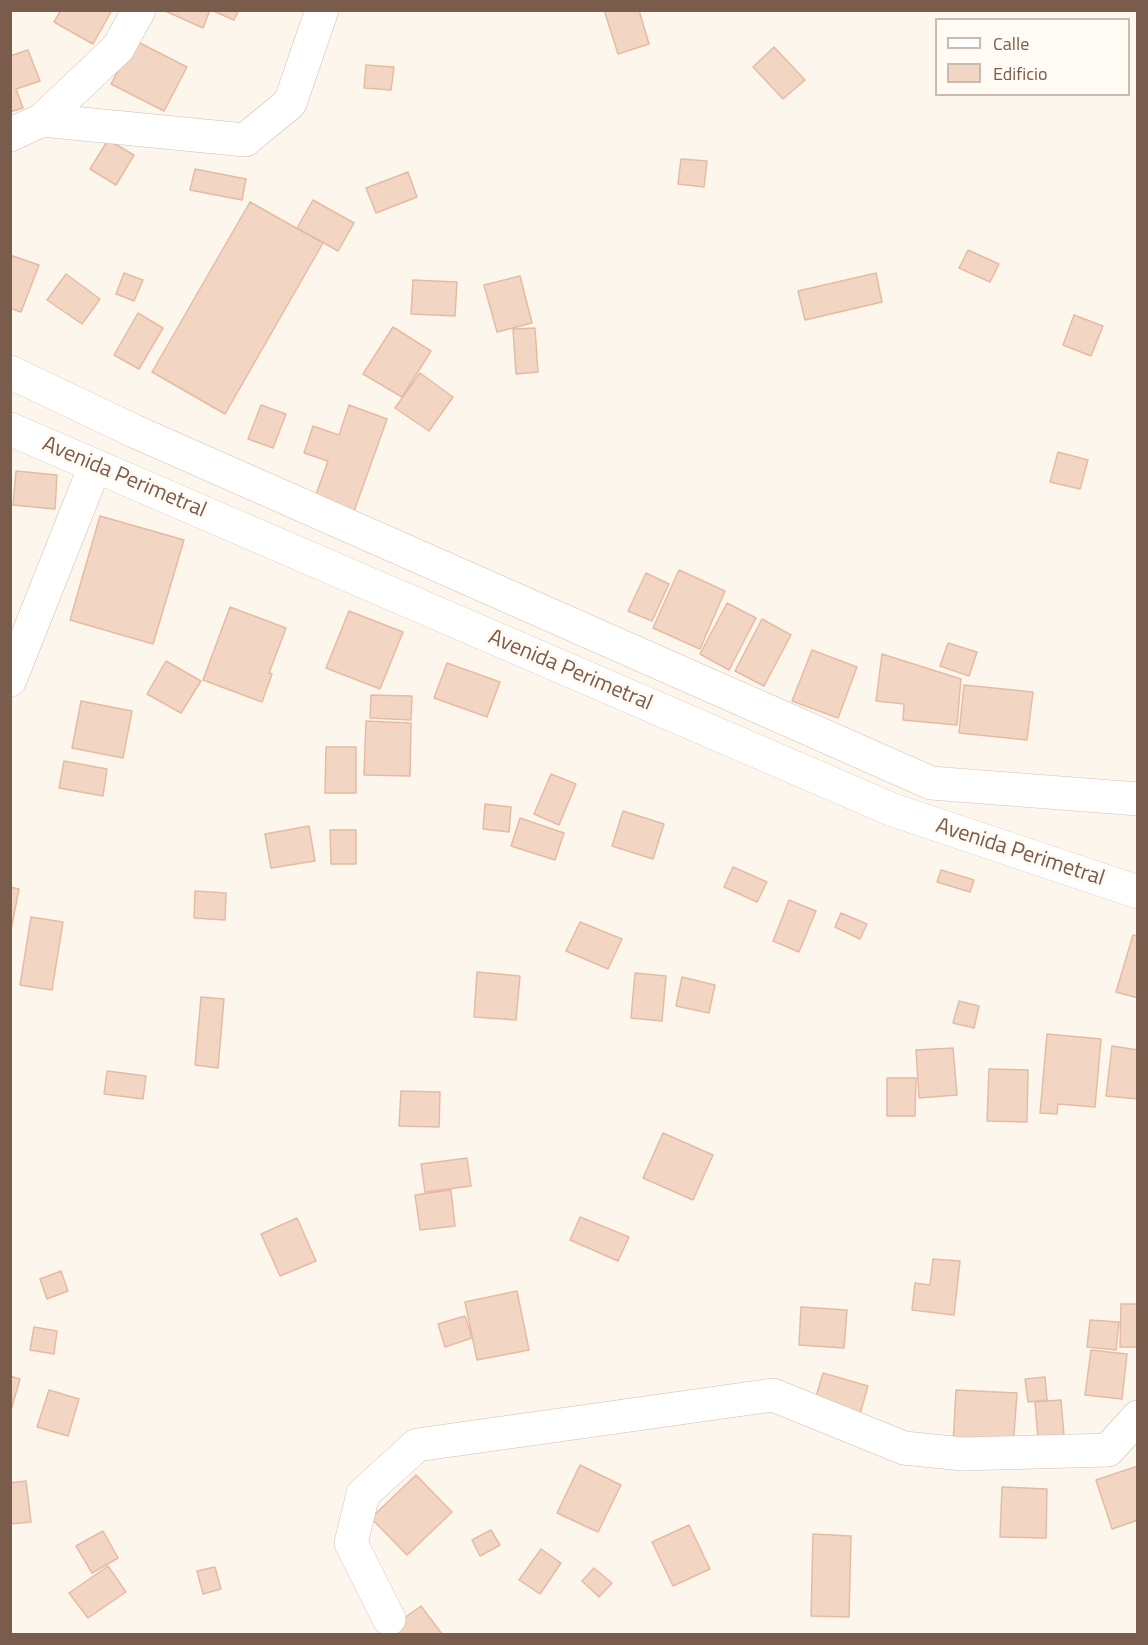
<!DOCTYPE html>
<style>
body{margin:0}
#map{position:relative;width:1148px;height:1645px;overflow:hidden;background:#fdf6ec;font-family:"Titillium Web",sans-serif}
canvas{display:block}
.frame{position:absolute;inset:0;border:12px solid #7a5c4d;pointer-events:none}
.legend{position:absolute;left:935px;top:18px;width:195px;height:78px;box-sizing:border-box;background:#fffaf3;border:2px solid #cabbb1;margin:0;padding:8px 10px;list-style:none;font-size:18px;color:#7a5c4d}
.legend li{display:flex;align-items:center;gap:12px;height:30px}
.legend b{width:30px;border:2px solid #cabbb1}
</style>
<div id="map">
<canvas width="1148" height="1645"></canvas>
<div class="frame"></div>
<ul class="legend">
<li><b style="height:8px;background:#fff"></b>Calle</li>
<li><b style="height:16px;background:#f3d5c3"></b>Edificio</li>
</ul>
</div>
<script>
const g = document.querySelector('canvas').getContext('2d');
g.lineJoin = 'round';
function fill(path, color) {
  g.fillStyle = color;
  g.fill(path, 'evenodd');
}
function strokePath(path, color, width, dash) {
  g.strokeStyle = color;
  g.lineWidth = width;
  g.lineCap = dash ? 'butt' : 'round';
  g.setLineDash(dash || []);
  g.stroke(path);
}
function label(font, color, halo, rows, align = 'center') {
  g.font = font + ' "Titillium Web",sans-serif';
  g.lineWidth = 6;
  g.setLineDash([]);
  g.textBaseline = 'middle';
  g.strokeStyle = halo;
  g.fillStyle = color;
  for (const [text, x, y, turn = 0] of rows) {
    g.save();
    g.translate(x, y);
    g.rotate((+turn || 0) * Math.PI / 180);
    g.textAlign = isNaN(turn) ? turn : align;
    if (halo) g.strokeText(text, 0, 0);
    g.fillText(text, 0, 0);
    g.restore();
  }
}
const building = new Path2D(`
 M 61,10 L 112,10 L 93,44 L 54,22 Z
 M 163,10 L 210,10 L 203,28 Z
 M 211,10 L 239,10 L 234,20 Z
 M 604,10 L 639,10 L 649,44 L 618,54 Z
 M 134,40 L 187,67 L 164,111 L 111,84 Z
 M 774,47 L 805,80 L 783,99 L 753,67 Z
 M 28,50 L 40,81 L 16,89 L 23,108 L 10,112 L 10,56 Z
 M 366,65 L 394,67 L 391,90 L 364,88 Z
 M 108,140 L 134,155 L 116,185 L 90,169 Z
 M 681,159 L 707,161 L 704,187 L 678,184 Z
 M 195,169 L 246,179 L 242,200 L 190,190 Z
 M 408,172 L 417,197 L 376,213 L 366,188 Z
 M 313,200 L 354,223 L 338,251 L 297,228 Z
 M 250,202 L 323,243 L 225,414 L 152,372 Z
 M 968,250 L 999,264 L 990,282 L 959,268 Z
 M 10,255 L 39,265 L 21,312 L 10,308 Z
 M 124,273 L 143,280 L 134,301 L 116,294 Z
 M 876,273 L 882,302 L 805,320 L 798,291 Z
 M 66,274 L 100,299 L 82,324 L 47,300 Z
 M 520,276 L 532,323 L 497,332 L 484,285 Z
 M 413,280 L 457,282 L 455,316 L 411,314 Z
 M 138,313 L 163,328 L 139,369 L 114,355 Z
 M 1074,315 L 1103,326 L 1091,356 L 1063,345 Z
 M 393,327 L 431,351 L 402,397 L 363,374 Z
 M 535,328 L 538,372 L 516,374 L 513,329 Z
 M 420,373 L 453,397 L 429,431 L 395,408 Z
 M 261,405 L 286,414 L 273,448 L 248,439 Z
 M 349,405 L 387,419 L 353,514 L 314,500 L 328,461 L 304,453 L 313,426 L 339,435 Z
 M 1058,452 L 1088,460 L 1080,489 L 1050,482 Z
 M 16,471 L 57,475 L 55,509 L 13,505 Z
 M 100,516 L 184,540 L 153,644 L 70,620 Z
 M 679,570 L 725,591 L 700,649 L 653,628 Z
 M 646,573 L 669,584 L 652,621 L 628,611 Z
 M 727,603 L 756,618 L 729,670 L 700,654 Z
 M 230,607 L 286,628 L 269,673 L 272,674 L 262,702 L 203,680 Z
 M 349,611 L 403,632 L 380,689 L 326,668 Z
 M 762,619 L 791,635 L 764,686 L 735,671 Z
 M 948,643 L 977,652 L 969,676 L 940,666 Z
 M 812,650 L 857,667 L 838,718 L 792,701 Z
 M 882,654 L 961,679 L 957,725 L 903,720 L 904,704 L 876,701 Z
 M 166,661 L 201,681 L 181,713 L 147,694 Z
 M 447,663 L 500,682 L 487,717 L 434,698 Z
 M 964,685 L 1033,692 L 1027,740 L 959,733 Z
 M 371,695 L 412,696 L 411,720 L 370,718 Z
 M 81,701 L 132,711 L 123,758 L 72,748 Z
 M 366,721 L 411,723 L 410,776 L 364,775 Z
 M 326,747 L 356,747 L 356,793 L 325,793 Z
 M 64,761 L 107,769 L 103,796 L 59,788 Z
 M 551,774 L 576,784 L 559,825 L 534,814 Z
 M 485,804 L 511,807 L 509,832 L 483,829 Z
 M 623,811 L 664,824 L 653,859 L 612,846 Z
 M 520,818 L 564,833 L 555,860 L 511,846 Z
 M 309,826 L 315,861 L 271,868 L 265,834 Z
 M 330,830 L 356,830 L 356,864 L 331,864 Z
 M 733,867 L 767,882 L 757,902 L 724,887 Z
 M 941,870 L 974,880 L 970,892 L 937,882 Z
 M 10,887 L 19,889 L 10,935 Z
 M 195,891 L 226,893 L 225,920 L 194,918 Z
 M 789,900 L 816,911 L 799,952 L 773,941 Z
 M 841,913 L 867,924 L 860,939 L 835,927 Z
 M 31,917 L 63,922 L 52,990 L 20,985 Z
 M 580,922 L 622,939 L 608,969 L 566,951 Z
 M 1133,935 L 1138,936 L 1138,998 L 1116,992 Z
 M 477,972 L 520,976 L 516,1020 L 474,1017 Z
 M 635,973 L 666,976 L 662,1021 L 631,1018 Z
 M 682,977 L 715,985 L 709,1013 L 676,1006 Z
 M 201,997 L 224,999 L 218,1068 L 195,1065 Z
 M 959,1001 L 979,1006 L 974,1028 L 953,1023 Z
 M 1047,1034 L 1101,1039 L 1095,1107 L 1058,1104 L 1057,1114 L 1040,1113 Z
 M 1112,1046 L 1138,1050 L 1138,1099 L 1106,1096 Z
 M 953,1048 L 957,1095 L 919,1098 L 916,1050 Z
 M 989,1069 L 1028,1070 L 1027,1122 L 987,1121 Z
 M 107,1071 L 146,1076 L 143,1099 L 104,1094 Z
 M 887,1078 L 916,1078 L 915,1116 L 887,1116 Z
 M 401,1091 L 440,1092 L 439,1127 L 399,1126 Z
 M 663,1133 L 713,1155 L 693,1200 L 643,1178 Z
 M 467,1158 L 471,1186 L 425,1192 L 421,1164 Z
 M 451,1190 L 455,1226 L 420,1230 L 415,1195 Z
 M 580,1217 L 629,1237 L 618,1261 L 570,1240 Z
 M 297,1218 L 316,1261 L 280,1276 L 261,1234 Z
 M 933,1259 L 960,1261 L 954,1315 L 912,1310 L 915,1283 L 930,1285 Z
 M 61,1271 L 68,1291 L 47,1299 L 40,1279 Z
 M 517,1291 L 529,1350 L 477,1360 L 465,1302 Z
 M 1121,1304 L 1138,1304 L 1138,1347 L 1120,1347 Z
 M 801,1307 L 847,1310 L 844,1348 L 799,1345 Z
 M 465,1316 L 472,1338 L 445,1347 L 438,1324 Z
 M 1090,1320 L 1119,1322 L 1116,1350 L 1087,1347 Z
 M 34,1327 L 57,1331 L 54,1354 L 30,1350 Z
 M 1091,1350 L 1127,1354 L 1122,1399 L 1085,1395 Z
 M 823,1373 L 868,1386 L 858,1421 L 813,1407 Z
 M 10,1376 L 20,1379 L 11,1410 L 10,1410 Z
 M 1045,1377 L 1047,1400 L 1028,1402 L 1025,1379 Z
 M 49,1390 L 79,1399 L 68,1436 L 37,1427 Z
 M 956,1390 L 1017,1393 L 1013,1447 L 953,1443 Z
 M 1061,1400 L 1064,1436 L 1038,1439 L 1035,1402 Z
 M 580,1465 L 621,1485 L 598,1532 L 557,1513 Z
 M 1138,1466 L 1138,1520 L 1112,1529 L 1096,1480 Z
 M 416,1475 L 452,1512 L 407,1555 L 371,1518 Z
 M 26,1481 L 31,1522 L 10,1524 L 10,1483 Z
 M 1002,1487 L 1047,1489 L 1046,1538 L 1000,1537 Z
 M 689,1525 L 710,1569 L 673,1586 L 652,1542 Z
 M 491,1530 L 500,1545 L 480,1556 L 472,1540 Z
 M 103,1531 L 118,1558 L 92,1573 L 76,1546 Z
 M 813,1534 L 851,1536 L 849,1617 L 811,1616 Z
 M 541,1549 L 561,1563 L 540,1594 L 519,1580 Z
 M 108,1566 L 126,1592 L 88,1618 L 69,1593 Z
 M 215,1567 L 221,1589 L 203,1594 L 197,1571 Z
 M 594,1568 L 612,1583 L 599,1597 L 582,1581 Z
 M 421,1606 L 442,1634 L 393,1634 L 389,1629 Z`);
const minor = new Path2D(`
 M 42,120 L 118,48 L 139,10
 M 10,135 L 42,120 L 245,140 L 290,103 L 322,10
 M 10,680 L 95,466
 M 389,1619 L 351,1543 L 363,1494 L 417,1445 L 773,1395 L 904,1448 L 963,1454 L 1108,1450 L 1138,1417`);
const secondary = new Path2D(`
 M 10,372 L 134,431 L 931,783 L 1138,799
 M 10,429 L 893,810 L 1138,892`);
const streetNames = [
 ["Avenida Perimetral",124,478,23],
 ["Avenida Perimetral",570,671,23],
 ["Avenida Perimetral",1020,853,18]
];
fill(building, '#f3d5c3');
strokePath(building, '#e6bba3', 1.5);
strokePath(minor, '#d1beb0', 34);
strokePath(secondary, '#d6c0b0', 34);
strokePath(minor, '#fff', 33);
strokePath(secondary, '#fff', 33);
label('22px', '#7a5c4d', '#fffaf3', streetNames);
</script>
